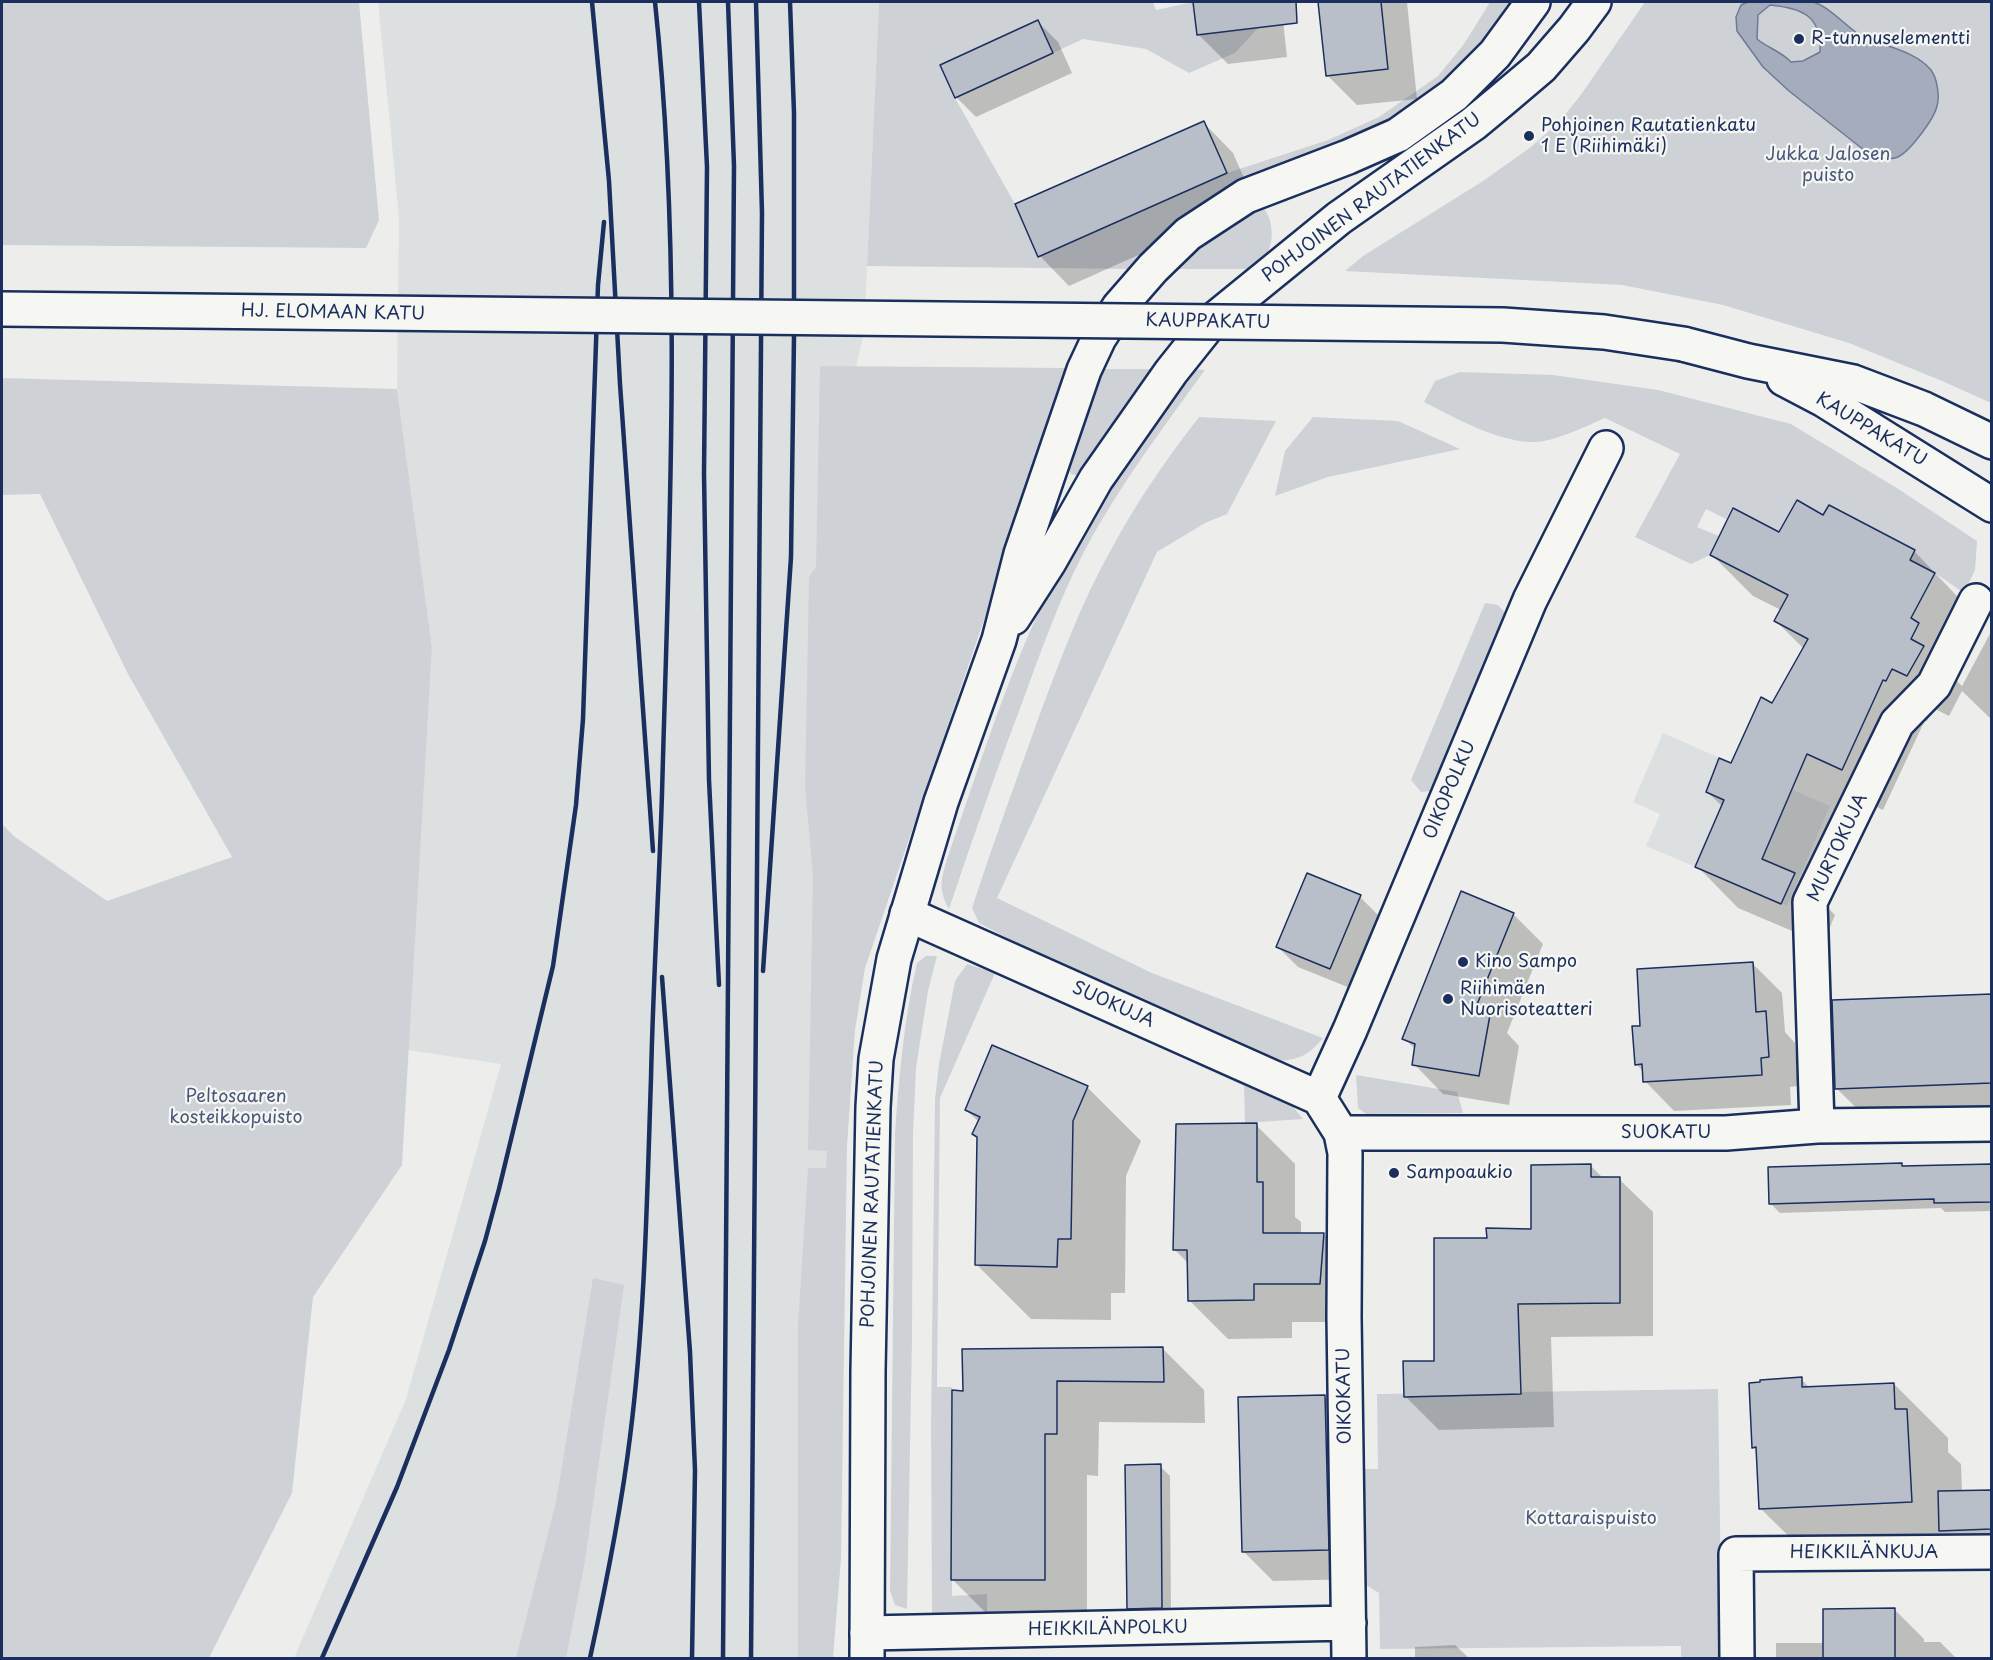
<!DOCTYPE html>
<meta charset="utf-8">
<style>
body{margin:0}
#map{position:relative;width:1993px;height:1660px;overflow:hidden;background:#edeeec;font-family:"Playpen Sans",sans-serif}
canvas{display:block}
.frame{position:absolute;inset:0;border:3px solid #1b2f5e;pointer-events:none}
</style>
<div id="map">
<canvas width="1993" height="1660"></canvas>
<div class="frame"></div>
</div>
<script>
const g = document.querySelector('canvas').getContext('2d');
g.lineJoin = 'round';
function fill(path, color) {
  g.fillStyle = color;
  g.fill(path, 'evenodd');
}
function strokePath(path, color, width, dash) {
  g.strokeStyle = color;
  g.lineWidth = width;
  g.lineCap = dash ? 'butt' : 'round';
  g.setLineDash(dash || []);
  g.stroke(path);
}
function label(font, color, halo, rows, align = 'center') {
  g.font = font + ' "Playpen Sans",sans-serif';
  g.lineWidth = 4.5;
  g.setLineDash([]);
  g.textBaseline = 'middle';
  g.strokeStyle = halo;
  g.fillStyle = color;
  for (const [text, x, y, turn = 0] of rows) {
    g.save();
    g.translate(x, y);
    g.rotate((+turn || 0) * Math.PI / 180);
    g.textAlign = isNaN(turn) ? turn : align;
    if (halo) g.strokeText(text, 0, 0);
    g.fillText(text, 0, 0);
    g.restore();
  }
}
const built = new Path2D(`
 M 378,2 L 879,2 L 864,333 L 856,367 L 840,1050 L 819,1658 L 294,1658 L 406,1399 L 501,1064 L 408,1050 L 432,647 L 397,389 L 399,217 Z
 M 1663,733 L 1830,806 L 1787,906 L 1646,846 L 1660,814 L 1633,802 Z`);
const green = new Path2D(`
 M 2,2 L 359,2 L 379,220 L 366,248 L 2,245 Z
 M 879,2 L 1153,2 L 1156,10 L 1193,2 L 1197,35 L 1258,28 L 1235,53 L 1189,73 L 1146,49 L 1083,39 L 1053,53 L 1038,20 L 940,65 L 955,98 L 1015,204 L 1227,173 L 1328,140 L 1379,117 L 1438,76 L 1464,44 L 1490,2 L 1513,2 L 1491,34 L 1443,87 L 1377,129 L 1220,191 L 1180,221 L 1132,269 L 867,266 Z
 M 1645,2 L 1991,2 L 1991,403 L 1942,381 L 1849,343 L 1723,305 L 1622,285 L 1345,271 L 1363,256 L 1483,181 L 1531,147 L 1559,122 L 1580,96 Z
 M 1263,208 C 1274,219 1275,246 1264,258 C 1261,262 1257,265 1253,269 L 1166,269 L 1242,215 Z
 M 820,366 L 1070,368 L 865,968 L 855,1030 L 847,1146 L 841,1559 L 833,1658 L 798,1658 L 798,1325 L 808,1168 L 826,1168 L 827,1151 L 808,1150 L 813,875 L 805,787 L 809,577 L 816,567 Z
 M 1101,369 L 1156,369 L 1079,476 L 1071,474 L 1068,466 Z
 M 1190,369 L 1205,370 C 1158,435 1109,499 1074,572 C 1055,612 1040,654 1025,695 C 998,766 973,837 949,909 C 938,889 941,880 947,859 C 981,762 1011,662 1059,571 C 1096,499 1145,435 1190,369 Z
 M 1460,372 L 1553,375 L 1658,390 L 1791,424 L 1900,490 L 1977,541 L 1975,570 L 1964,593 L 1935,573 L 1910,560 L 1915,550 L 1829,505 L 1823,515 L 1797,500 L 1779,532 L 1732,508 L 1726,519 L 1706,509 L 1697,527 L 1719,536 L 1710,555 L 1691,564 L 1635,537 L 1680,454 L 1605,418 C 1586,426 1565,437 1544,441 C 1509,448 1455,418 1424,402 L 1435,381 Z
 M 2,378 L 397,389 L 432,647 L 402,1165 L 313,1297 L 292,1493 L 209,1658 L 2,1658 L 2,824 L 15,837 L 107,901 L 232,857 L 128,674 L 40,494 L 2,495 Z
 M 1199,417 L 1276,421 L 1227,514 L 1205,523 L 1157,552 L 997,898 L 1152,973 L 1323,1038 C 1309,1055 1301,1059 1279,1061 L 1015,942 L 979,923 L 972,908 C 992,846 1015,784 1037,722 C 1059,663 1081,602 1113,546 C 1138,500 1167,458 1199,417 Z
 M 1313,417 L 1398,421 L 1460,449 L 1328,477 L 1275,496 L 1285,451 Z
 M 1485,603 L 1498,605 L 1505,613 L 1430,791 L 1421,792 L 1411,780 Z
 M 926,956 L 937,956 L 928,991 L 916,1068 L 913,1134 L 912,1340 L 907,1609 L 895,1605 L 890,1591 L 895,1134 C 899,1076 904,1019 917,963 Z
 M 967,964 L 995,973 L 940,1098 L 937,1387 L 952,1387 L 952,1437 L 967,1479 L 951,1479 L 952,1596 L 987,1594 L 987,1620 L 936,1621 L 932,1612 L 931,1426 L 935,1099 L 939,1064 L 955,981 Z
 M 1196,1064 L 1203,1064 L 1290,1103 L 1303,1119 L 1245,1123 L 1244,1086 Z
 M 1356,1075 L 1457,1092 L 1463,1113 L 1366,1114 L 1358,1108 Z
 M 593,1278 L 624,1285 L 585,1561 L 566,1658 L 516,1658 L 556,1502 Z
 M 1718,1389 L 1722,1658 L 1681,1658 L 1681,1646 L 1380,1649 L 1379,1593 L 1363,1583 L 1366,1513 L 1362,1499 L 1363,1469 L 1378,1469 L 1377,1394 Z`);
const water = new Path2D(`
 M 1748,2 C 1765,2 1797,0 1812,2 C 1826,4 1845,25 1857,33 C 1878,46 1914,49 1931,70 C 1937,78 1940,96 1937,106 C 1934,119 1908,155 1895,158 C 1886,160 1877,157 1869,154 L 1789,91 L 1763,67 L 1737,31 L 1736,17 L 1741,5 ZM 1770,5 C 1801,8 1822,15 1820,52 L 1803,61 L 1791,62 C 1782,52 1768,48 1757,39 L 1758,15 Z`);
const shadow = new Path2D(`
 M 1194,2 L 1281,2 L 1287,57 L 1228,64 L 1198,34 Z
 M 1319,2 L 1407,2 L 1417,99 L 1357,105 L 1327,75 Z
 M 1038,22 L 1058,42 L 1072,73 L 976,117 L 956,97 Z
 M 1204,123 L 1233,153 L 1255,203 L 1069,286 L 1040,256 Z
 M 1830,507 L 1915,552 L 1975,615 L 1953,677 L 1962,686 L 1992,630 L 1992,720 L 1962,691 L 1949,716 L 1933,708 L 1927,721 L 1925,720 L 1883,810 L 1848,794 L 1808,888 L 1835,915 L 1823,944 L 1738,908 L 1697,866 L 1723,807 L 1707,792 L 1732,764 L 1773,705 L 1804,649 L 1776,621 L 1781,610 L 1753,596 L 1712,555 L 1779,534 L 1824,517 Z
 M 1360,897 L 1380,917 L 1350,988 L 1298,967 L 1278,947 Z
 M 1513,914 L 1543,944 L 1507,1033 L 1519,1046 L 1509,1105 L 1443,1094 L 1414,1064 L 1416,1050 L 1404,1038 Z
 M 1752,963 L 1782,993 L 1785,1032 L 1795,1043 L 1798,1086 L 1790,1087 L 1791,1105 L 1674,1111 L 1645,1081 L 1644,1072 L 1636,1064 L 1642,1027 Z
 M 1992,996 L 1992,1119 L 1872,1123 L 1836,1088 Z
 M 1087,1087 L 1141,1141 L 1126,1176 L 1125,1293 L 1111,1293 L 1111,1320 L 1031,1319 L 977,1265 L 979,1139 L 974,1134 L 979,1122 L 966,1110 Z
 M 1256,1125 L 1295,1164 L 1295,1217 L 1301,1222 L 1301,1235 L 1323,1234 L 1362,1273 L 1359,1322 L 1292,1322 L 1292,1338 L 1228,1339 L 1189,1300 L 1189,1264 L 1174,1249 Z
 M 1901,1164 L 1904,1168 L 1992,1165 L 1992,1211 L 1945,1212 L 1941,1208 L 1780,1213 L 1770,1203 Z
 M 1591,1166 L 1604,1179 L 1619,1179 L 1653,1212 L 1653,1336 L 1551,1337 L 1554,1427 L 1439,1430 L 1405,1396 L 1436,1362 L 1488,1239 L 1533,1230 Z
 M 1162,1348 L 1204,1390 L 1205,1423 L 1099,1422 L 1098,1476 L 1087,1475 L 1087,1621 L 994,1621 L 952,1579 L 964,1392 Z
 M 1801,1379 L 1810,1388 L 1894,1384 L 1948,1438 L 1948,1452 L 1961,1464 L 1962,1492 L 1992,1491 L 1992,1566 L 1815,1562 L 1760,1508 L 1757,1451 L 1753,1447 Z
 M 1324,1396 L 1354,1426 L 1358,1579 L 1273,1581 L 1243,1551 Z
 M 1160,1466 L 1170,1476 L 1171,1617 L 1138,1618 L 1128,1608 Z
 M 1894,1609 L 1924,1639 L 1924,1642 L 1940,1642 L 1956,1658 L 1776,1658 L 1776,1643 L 1824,1643 Z
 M 1455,1645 L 1469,1658 L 1415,1658 L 1415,1647 Z`);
const building = new Path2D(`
 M 1193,2 L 1296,2 L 1297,23 L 1197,35 Z
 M 1318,2 L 1381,2 L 1388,69 L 1326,76 Z
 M 1038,20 L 1053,53 L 955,98 L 940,65 Z
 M 1204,121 L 1227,173 L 1038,257 L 1015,204 Z
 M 1797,500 L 1823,515 L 1829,505 L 1915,550 L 1910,560 L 1935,573 L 1911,618 L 1919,623 L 1911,639 L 1924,646 L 1907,676 L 1892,669 L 1886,681 L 1883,680 L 1842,770 L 1807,754 L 1762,859 L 1795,873 L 1781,904 L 1695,867 L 1724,800 L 1706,792 L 1719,758 L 1731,763 L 1761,697 L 1772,703 L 1808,639 L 1774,621 L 1788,595 L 1710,555 L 1733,508 L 1779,532 Z
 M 1307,873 L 1361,895 L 1330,969 L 1276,947 Z
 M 1461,891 L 1514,913 L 1474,1012 L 1490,1015 L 1479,1076 L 1412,1065 L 1415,1044 L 1402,1039 Z
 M 1753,962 L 1756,1012 L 1766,1011 L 1769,1057 L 1761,1058 L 1762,1075 L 1643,1082 L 1642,1064 L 1635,1065 L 1632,1026 L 1640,1026 L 1637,969 Z
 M 1992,994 L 1992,1083 L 1835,1089 L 1832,1000 Z
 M 992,1045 L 1088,1086 L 1073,1121 L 1071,1239 L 1058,1239 L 1057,1267 L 975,1265 L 977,1137 L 972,1134 L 980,1117 L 965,1110 Z
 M 1257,1123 L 1257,1182 L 1263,1182 L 1263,1233 L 1324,1233 L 1320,1284 L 1254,1284 L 1254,1300 L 1188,1301 L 1187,1250 L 1173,1250 L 1176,1124 Z
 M 1902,1163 L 1902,1166 L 1992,1164 L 1992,1202 L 1934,1203 L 1934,1199 L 1769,1204 L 1768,1167 Z
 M 1591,1164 L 1591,1177 L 1620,1177 L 1620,1303 L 1518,1304 L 1521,1394 L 1404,1397 L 1403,1361 L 1434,1361 L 1434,1238 L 1487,1238 L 1486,1228 L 1531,1229 L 1531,1165 Z
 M 1163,1347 L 1164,1382 L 1057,1381 L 1057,1434 L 1045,1434 L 1045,1580 L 951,1580 L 952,1390 L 963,1391 L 962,1349 Z
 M 1802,1377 L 1802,1387 L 1894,1383 L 1895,1409 L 1907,1409 L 1912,1502 L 1759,1509 L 1756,1447 L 1752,1448 L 1749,1383 L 1760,1382 L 1760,1380 Z
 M 1325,1395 L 1329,1550 L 1242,1552 L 1238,1397 Z
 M 1161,1464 L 1162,1608 L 1127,1609 L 1125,1465 Z
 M 1992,1490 L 1992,1529 L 1939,1531 L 1938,1491 Z
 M 1895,1608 L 1895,1659 L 1823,1659 L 1823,1609 Z`);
const minor = new Path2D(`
 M 907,914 L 1319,1098
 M 1817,1126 L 1810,902 L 1897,723 L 1934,685 L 1976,601
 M 1341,1133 L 1726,1133 L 1817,1126 L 1992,1124
 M 867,1633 L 1349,1623
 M 1349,1658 L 1344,1317 L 1345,1153 L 1341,1133 L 1319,1098 L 1350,1030 L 1530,600 L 1606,448
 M 1737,1658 L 1736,1554 L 1992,1552`);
const tertiary = new Path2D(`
 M 1683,344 L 1748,361 L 1853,382 L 1924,409 L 1992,442
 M 1784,379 L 1824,400 L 1992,505
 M 1013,618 L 1049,562 L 1096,479 L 1171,372 L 1210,323 L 1339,218 L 1473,124 L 1502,100 L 1541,67 L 1574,29 L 1594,2
 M 867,1658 L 868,1371 L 873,1107 L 876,1059 L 894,959 L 941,802 L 999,640 L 1021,554 L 1084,370 L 1099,338 L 1119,307 L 1153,268 L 1188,234 L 1246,196 L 1348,157 L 1398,135 L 1454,95 L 1495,54 L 1533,2`);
const rail = new Path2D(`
 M 592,2 L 609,181 L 620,384 L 653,851
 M 699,2 L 707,167 L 704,474 L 709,780 L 719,985
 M 763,971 L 791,557 L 794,336 L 794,113 L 790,2
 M 662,977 L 690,1352 L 695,1470 L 692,1658
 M 322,1658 L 397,1487 L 449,1350 L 485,1241 L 499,1189 L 553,966 L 576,805 L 583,719 L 598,285 L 604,222
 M 590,1658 C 606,1585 621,1511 630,1437 C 645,1318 647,1198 651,1078 C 653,984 659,889 662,794 C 669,531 683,265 655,2
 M 723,1658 L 734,166 L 728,2
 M 751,1658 L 762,213 L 756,2`);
const tertiaryBridge = new Path2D(`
 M 2,309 L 1503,325 L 1604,332 L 1683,344`);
const markers = [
 [1799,39,6,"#1b2f5e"],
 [1529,136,6,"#1b2f5e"],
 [1463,962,6,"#1b2f5e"],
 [1448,999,6,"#1b2f5e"],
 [1394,1173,6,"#1b2f5e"]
];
const poiNames = [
 ["R-tunnuselementti",1811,39],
 ["Pohjoinen Rautatienkatu",1541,126],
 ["1 E (Riihimäki)",1541,147],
 ["Kino Sampo",1475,962],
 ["Riihimäen",1460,989],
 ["Nuorisoteatteri",1460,1010],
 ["Sampoaukio",1406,1173]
];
const parkNames = [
 ["Jukka Jalosen",1828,155],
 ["puisto",1828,176],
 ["Peltosaaren",236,1097],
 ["kosteikkopuisto",236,1118],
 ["Kottaraispuisto",1591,1519]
];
const streetNames = [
 ["POHJOINEN RAUTATIENKATU",1372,198,-37],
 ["HJ. ELOMAAN KATU",333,313,1],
 ["KAUPPAKATU",1208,322,1],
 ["KAUPPAKATU",1871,430,31],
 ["OIKOPOLKU",1450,790,-67],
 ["MURTOKUJA",1838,848,-65],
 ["SUOKUJA",1113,1005,24],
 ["SUOKATU",1666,1133],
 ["POHJOINEN RAUTATIENKATU",873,1194,-88],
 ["OIKOKATU",1345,1396,-91],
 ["HEIKKILÄNKUJA",1864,1553],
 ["HEIKKILÄNPOLKU",1108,1629,-1]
];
fill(built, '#dde0e1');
fill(green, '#ced2d7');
fill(water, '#a5acbc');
strokePath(water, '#6e7a96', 1.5);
fill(shadow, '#0003');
fill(building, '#b9bfc8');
strokePath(building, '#1b2f5e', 1.5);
strokePath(minor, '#1b2f5e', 38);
strokePath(tertiary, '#1b2f5e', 38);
strokePath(minor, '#f6f6f2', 33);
strokePath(tertiary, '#f6f6f2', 33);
strokePath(rail, '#1b2f5e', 4.5);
strokePath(tertiaryBridge, '#1b2f5e', 38, []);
strokePath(tertiaryBridge, '#f6f6f2', 33);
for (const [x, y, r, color] of markers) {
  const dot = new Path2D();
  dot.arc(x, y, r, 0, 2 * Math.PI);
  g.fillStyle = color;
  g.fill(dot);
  strokePath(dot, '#f6f6f2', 2);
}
label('18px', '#1b2f5e', '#f6f6f2', poiNames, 'left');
label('18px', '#48587c', '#f6f6f2', parkNames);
label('18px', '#1b2f5e', '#f6f6f2', streetNames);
</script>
